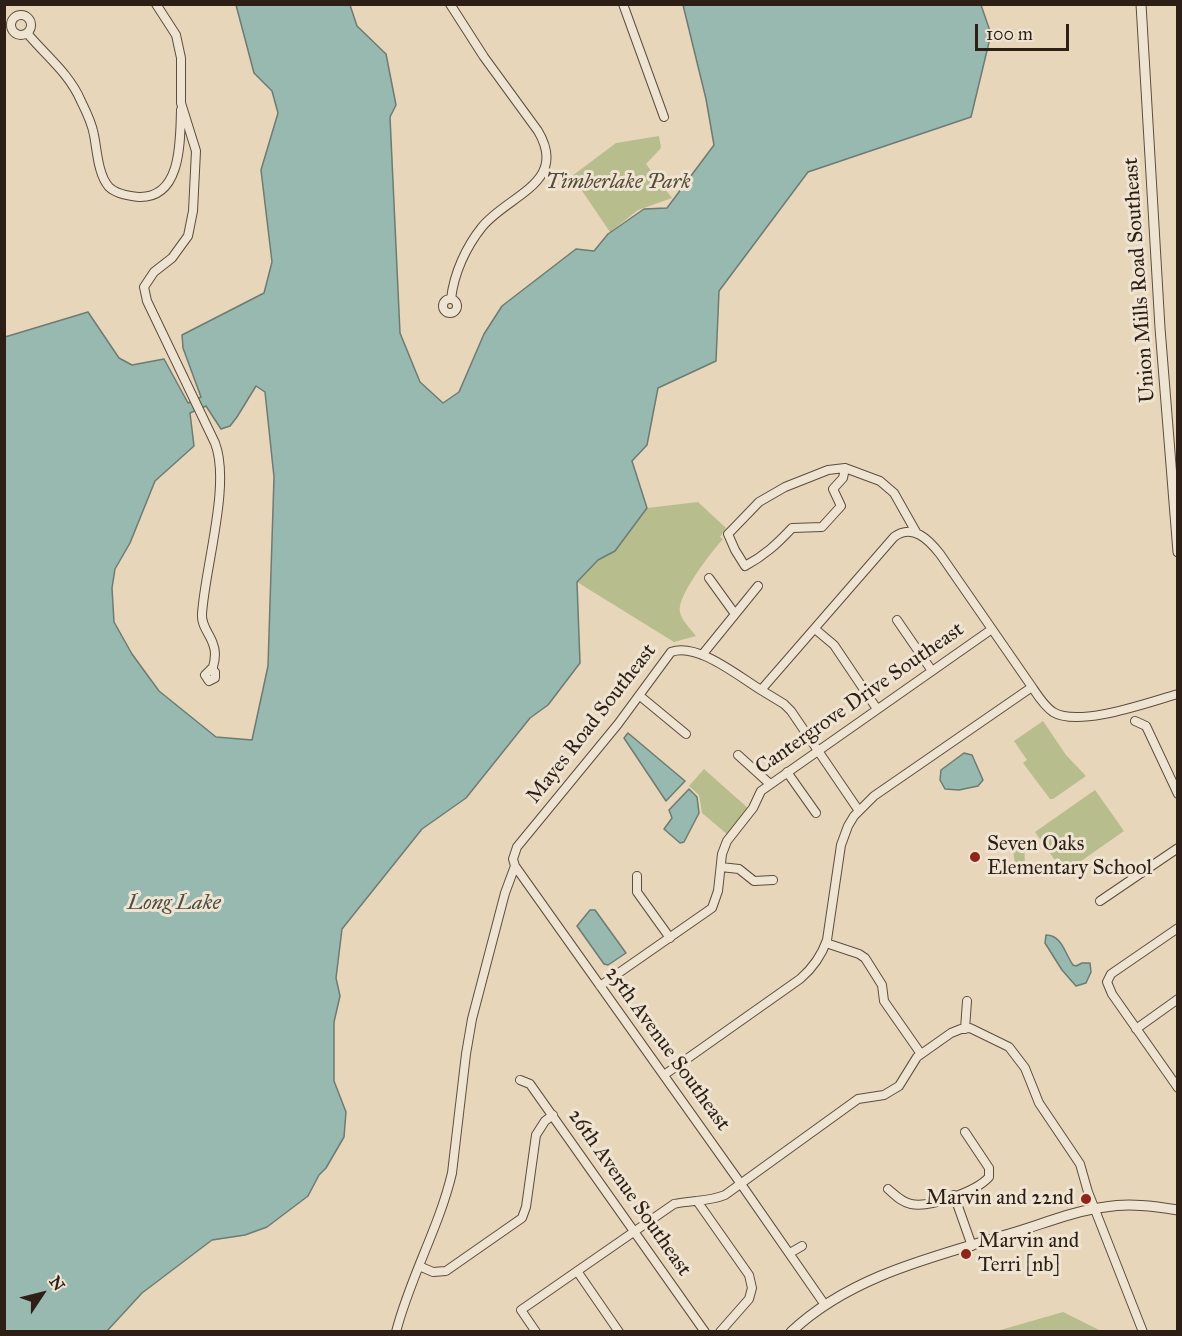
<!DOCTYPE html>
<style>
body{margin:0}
#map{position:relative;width:1182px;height:1336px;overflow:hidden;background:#e7d6ba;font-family:"IM FELL Great Primer",serif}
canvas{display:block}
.frame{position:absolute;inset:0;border:6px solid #2d1f15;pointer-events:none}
.north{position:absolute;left:12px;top:1264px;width:60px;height:60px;-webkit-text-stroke:4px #efe4d2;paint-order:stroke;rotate:55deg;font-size:16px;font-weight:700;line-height:24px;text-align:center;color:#2d1f15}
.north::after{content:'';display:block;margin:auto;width:21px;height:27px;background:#2d1f15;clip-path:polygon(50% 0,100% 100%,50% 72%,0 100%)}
.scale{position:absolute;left:975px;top:24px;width:94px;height:27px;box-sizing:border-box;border:3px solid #2d1f15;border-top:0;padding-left:8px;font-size:18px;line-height:21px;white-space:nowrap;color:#2d1f15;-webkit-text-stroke:4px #efe4d2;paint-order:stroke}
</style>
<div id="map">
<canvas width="1182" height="1336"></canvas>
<div class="frame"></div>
<div class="north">N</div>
<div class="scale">100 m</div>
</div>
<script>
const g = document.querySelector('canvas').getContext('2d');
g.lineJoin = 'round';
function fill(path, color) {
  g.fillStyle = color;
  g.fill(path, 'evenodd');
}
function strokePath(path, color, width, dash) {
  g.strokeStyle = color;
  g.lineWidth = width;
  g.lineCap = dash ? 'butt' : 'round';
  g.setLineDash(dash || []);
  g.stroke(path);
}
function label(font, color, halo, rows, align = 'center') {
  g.font = font + ' "IM FELL Great Primer",serif';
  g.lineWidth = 6;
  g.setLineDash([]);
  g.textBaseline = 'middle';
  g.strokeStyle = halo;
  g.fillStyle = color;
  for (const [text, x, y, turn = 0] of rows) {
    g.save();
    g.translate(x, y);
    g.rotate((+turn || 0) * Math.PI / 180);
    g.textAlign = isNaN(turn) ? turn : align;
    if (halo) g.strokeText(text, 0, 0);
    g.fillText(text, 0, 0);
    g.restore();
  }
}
const green = new Path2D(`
 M 659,136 L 661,148 L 646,164 L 672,198 L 638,210 L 610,232 L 572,176 L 616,143 Z
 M 698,502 L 726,528 L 720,537 L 723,539 C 712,551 676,597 680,612 C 681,620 691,629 696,636 L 674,642 L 577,582 L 598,560 L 615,551 L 647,508 Z
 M 1043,721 L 1066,755 L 1086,776 L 1053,799 L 1050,799 L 1023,763 L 1027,760 L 1014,741 Z
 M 704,769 L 749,809 L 728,835 L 702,813 L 699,795 L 689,786 Z
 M 1095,790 L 1124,831 L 1064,873 L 1035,832 Z
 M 1024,839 L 1025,866 L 1022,867 L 1015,864 L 1012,843 L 1013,840 Z
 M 1063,1312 L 1101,1331 L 997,1331 Z`);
const water = new Path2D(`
 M 236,5 L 350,5 L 357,26 L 386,54 L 396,105 L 390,117 L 400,333 L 420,382 L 443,403 L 459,392 L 484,334 L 502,306 L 576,249 L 594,251 L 608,234 L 644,209 L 667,208 L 714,145 L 706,99 L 683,5 L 981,5 L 991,34 L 971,117 L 808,172 L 719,291 L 716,361 L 658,388 L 647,445 L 632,461 L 647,508 L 615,551 L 598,560 L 577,582 L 580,663 L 548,705 L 530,718 L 466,798 L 422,829 L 342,929 L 336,978 L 340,996 L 334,1022 L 334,1081 L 346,1112 L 344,1137 L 326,1168 L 319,1175 L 308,1196 L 267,1227 L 245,1235 L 212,1240 L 142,1293 L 107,1331 L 5,1332 L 5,337 L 88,312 L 119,358 L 132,365 L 164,359 L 188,403 L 201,397 L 183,348 L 182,335 L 264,293 L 272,262 L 261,170 L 278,113 L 272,91 L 254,73 ZM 256,386 L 265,392 L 274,477 L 268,666 L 252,740 L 216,737 L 159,691 L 132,654 L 114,622 L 112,588 L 115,569 L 130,543 L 155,481 L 194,446 L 190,413 L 206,406 L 221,429 L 230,426 L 237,417 Z
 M 628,733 L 685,781 L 666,801 L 624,738 Z
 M 964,753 L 972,755 L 983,780 L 978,786 L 959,790 L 945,789 L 940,780 L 941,770 Z
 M 689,789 L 697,797 L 699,813 L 684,842 L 680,843 L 664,829 L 672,818 L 669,810 Z
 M 590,910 L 595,910 L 626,953 L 608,965 L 604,964 L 577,926 Z
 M 1046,935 C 1062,935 1065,954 1073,965 L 1076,966 L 1082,963 L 1090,963 L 1091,972 L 1086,983 L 1076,986 L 1062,970 L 1045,943 Z`);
const minor = new Path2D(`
 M 156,4 L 176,35 L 181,58 L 181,103 L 196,151 L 193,211 L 188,236 L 172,258 L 154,272 L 144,287 L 147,301 L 215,443 C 231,484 205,567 202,614 C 201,626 210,634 213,644 C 216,651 215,660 213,667 L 205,675 L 209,681 L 215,678 L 215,672 L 212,669
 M 450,4 L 484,57 L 538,131 C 569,183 508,195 482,227 C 466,247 454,273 451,299
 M 623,4 L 664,117
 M11 25a10 10 0 1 1 20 0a10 10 0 1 1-20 0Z
 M 27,33 C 46,56 69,73 81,101 C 86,111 92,123 94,135 C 97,150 98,175 109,187 C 116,194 129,196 139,197 C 182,198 180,141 181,110
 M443 306a7 7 0 1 1 14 0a7 7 0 1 1-14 0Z
 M 845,468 L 843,478 L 833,489 L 841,506 L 822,527 L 792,528 C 777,544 764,556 745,566 L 735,550 L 728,534 L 732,530 L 759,502 L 785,487 L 828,470 L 845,468 L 880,481 L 894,493 L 916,532
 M 709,578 L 735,614
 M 897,620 L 932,671
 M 815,629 L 834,645 L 877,709
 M 702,655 L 758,586
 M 761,690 L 784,704 L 791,711 L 859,811
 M 640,696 L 686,734
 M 1135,721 L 1146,726 L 1178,794
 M 738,755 L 770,784
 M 787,772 L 816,813
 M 515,866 L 741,1184 L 825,1305
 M 721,867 L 739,869 L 754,881 L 773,880
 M 637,876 L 637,892 L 670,938
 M 1100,901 L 1178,848
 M 1178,928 L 1111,974 L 1107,982 L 1112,994 L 1178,1088
 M 826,943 L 859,954 L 865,958 L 882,985 L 884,1001 L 921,1054
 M 600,986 L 712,908 L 718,891 L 722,854 L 727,841 L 753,808 L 761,791 L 992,629
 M 965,1029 L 967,1001
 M 1136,1029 L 1178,999
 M 664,1075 L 800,979 C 813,968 821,957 827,940 L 841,845 L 848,826 L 854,816 L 874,796 L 1032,687
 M 520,1080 L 530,1084 L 705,1332
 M 888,1189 C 895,1195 901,1202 911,1204 C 930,1208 977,1191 989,1177 L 989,1168 L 965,1132
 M 954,1195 L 972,1246
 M 697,1201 L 749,1275 L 752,1288 L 749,1299 L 720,1332
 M 790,1253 L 802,1246
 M 419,1266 L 433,1272 L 446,1271 L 522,1218 L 526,1207 L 536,1135 L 545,1121 L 553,1115
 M 577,1271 L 619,1332
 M 396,1332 C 410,1277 439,1228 452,1173 L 466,1054 L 472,1019 L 505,893 L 515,866 L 513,859 L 517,847 L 618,724 L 671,652 C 697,642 738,676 761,690 L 894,537 C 913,523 929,540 940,554 L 1032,687 C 1038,696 1044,706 1053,712 C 1079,728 1149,702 1178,694
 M 536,1332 L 521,1310 L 674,1204 C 691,1200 708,1202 725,1195 L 858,1099 L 884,1095 L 899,1086 L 917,1057 L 951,1033 L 961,1029 L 970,1028 L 1009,1047 L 1025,1068 L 1039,1103 L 1080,1164 L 1088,1192 L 1143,1332`);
const tertiary = new Path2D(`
 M 1141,4 L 1160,328 L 1178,552
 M 791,1332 C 850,1276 933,1257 1009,1234 C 1040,1225 1073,1211 1105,1207 C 1129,1203 1153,1206 1178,1210`);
const markers = [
 [975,857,6,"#8f2418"],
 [1086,1199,6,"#8f2418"],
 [966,1254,6,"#8f2418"]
];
const parkNames = [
 ["Timberlake Park",618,183]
];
const streetNames = [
 ["Union Mills Road Southeast",1140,280,-94],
 ["Cantergrove Drive Southeast",860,699,-35],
 ["Mayes Road Southeast",592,724,-52],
 ["25th Avenue Southeast",667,1049,54],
 ["26th Avenue Southeast",629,1193,55]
];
const poiNames = [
 ["Seven Oaks",987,845],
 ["Elementary School",987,869],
 ["Marvin and 22nd",1074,1199,"right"],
 ["Marvin and",978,1242],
 ["Terri [nb]",978,1266]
];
const waterNames = [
 ["Long Lake",174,904]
];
fill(green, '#b8bd8d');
fill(water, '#97b9b0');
strokePath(water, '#6d7b72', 1.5);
strokePath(minor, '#5c4d3e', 10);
strokePath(tertiary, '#5c4d3e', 11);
strokePath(minor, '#efe4d2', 8);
strokePath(tertiary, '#efe4d2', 9);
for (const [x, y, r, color] of markers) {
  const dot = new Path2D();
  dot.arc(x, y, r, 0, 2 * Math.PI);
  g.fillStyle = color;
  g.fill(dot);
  strokePath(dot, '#efe4d2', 2);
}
label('italic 21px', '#574e39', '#efe4d2', parkNames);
label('21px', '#2d1f15', '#efe4d2', streetNames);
label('21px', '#2d1f15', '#efe4d2', poiNames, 'left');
label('italic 22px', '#4d4d44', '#efe4d2', waterNames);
</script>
